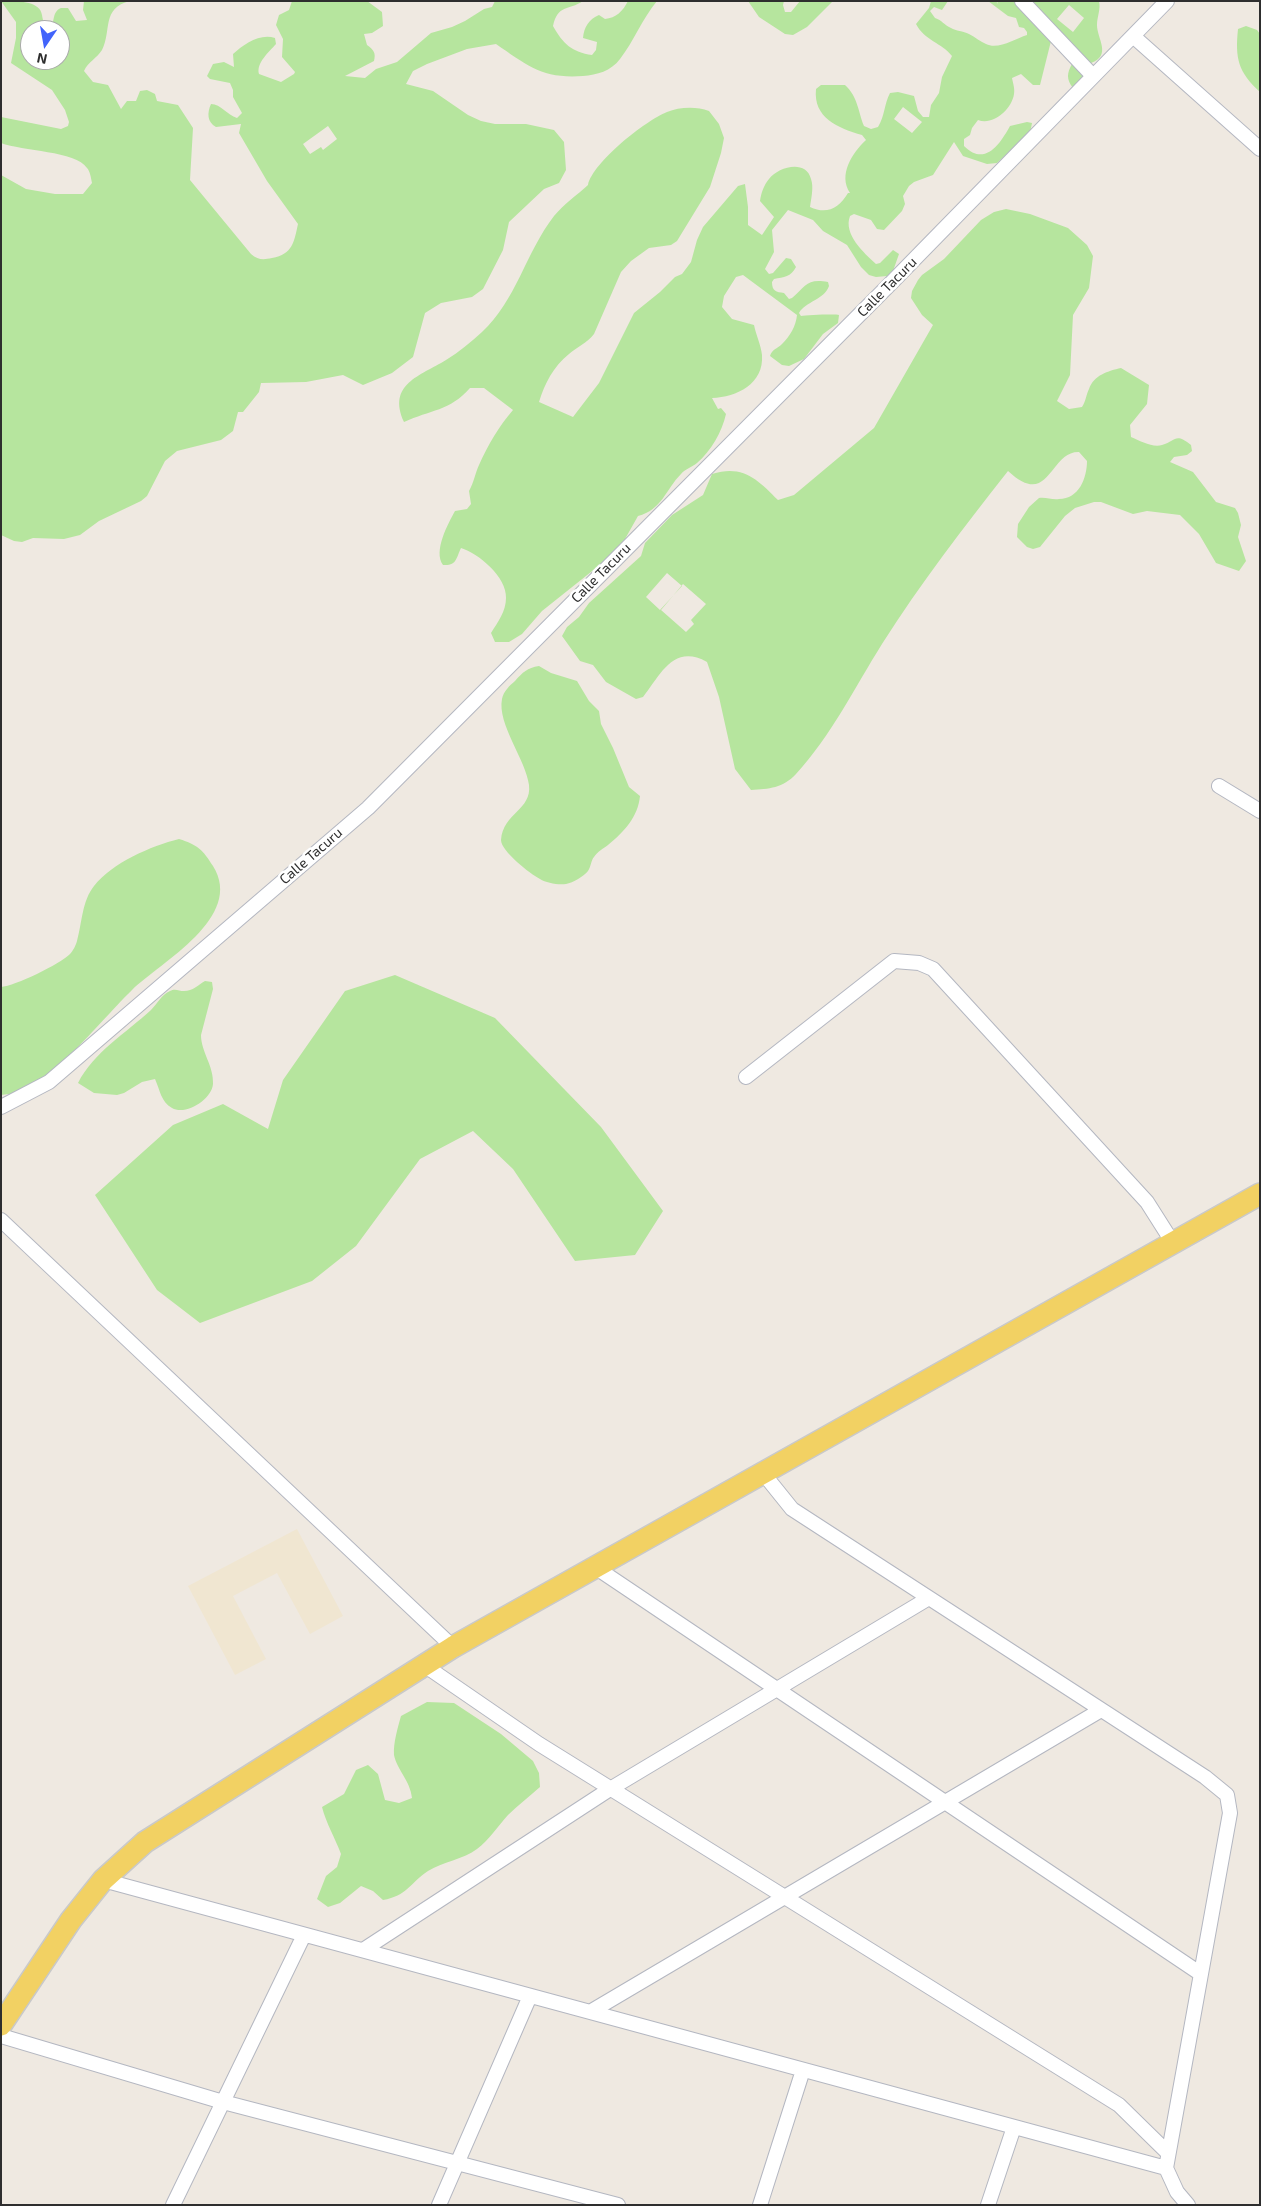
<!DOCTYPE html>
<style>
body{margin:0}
#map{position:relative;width:1261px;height:2206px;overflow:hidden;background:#efe9e1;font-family:"Exo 2",sans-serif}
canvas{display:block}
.frame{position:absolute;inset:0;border:2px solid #2e2e2e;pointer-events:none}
.north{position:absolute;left:20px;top:20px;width:50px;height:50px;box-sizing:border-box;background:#fff;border:1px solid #ababab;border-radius:50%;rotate:192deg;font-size:14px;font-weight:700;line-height:20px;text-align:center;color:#2e2e2e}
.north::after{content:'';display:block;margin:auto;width:18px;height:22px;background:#4264fb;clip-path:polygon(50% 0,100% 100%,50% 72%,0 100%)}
</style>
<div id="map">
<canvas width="1261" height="2206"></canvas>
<div class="frame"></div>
<div class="north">N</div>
</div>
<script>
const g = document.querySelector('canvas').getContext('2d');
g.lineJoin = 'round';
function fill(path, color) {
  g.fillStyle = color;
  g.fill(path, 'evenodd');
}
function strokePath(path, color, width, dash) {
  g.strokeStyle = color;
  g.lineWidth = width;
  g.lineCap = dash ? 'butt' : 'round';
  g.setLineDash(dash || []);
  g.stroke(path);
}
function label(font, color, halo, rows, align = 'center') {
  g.font = font + ' "Exo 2",sans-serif';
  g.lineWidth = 5;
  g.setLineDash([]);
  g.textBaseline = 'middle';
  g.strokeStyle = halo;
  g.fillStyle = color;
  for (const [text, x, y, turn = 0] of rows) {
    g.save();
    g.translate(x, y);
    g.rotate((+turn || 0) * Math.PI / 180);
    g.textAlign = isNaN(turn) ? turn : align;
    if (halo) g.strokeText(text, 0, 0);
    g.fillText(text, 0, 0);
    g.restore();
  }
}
const education = new Path2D(`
 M 297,1529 L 343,1616 L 310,1634 L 277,1573 L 233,1596 L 266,1659 L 235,1675 L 188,1586 Z`);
const green = new Path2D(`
 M 1,1 C 15,1 40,0 42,15 C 43,21 44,26 49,29 C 56,23 51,12 61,8 L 68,8 L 76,21 L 87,20 L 83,10 L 84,1 L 130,1 C 101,8 112,31 102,50 C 97,58 88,62 84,71 L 93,82 L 108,85 L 121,109 L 127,101 L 136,101 L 140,91 L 147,90 L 155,94 L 157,101 L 178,105 L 193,128 L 190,180 L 251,254 C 258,260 263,260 272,258 C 293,254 294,242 298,224 L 267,181 L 239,133 L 241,124 L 216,127 C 207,122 207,113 211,104 C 221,104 227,115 237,118 L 242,113 L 233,97 L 233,90 L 230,83 L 210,79 L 207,76 L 213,64 L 224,62 L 234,67 L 233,54 C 244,44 260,33 275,38 L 276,44 C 269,52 256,63 259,74 L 281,82 L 294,74 L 295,72 L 282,57 L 283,39 L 276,25 L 279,15 L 289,10 L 292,1 L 367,1 L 382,12 L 383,26 L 372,33 L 364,34 L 367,45 C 374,50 376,53 374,61 L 345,76 L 365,78 L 376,69 L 397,62 L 431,33 L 452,27 L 465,21 L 484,9 L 492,7 L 495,1 L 583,1 C 568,11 558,4 553,26 C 563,44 572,52 592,55 L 596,50 L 597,42 L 583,38 C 584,27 589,19 599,15 L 605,19 C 616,18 623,11 628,1 L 657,1 C 642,19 634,41 620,59 C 611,71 597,75 583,76 C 543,79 528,66 496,44 L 467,49 L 427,64 L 413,71 L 406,84 L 433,91 L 468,115 L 481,121 L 495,124 L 526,124 L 554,130 L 564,142 L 566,170 L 559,183 L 544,189 L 509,222 L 503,250 L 483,289 L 472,297 L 441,303 L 425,313 L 413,357 L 392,373 L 363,385 L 343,375 L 306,382 L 261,383 L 259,392 L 243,412 L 238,412 L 233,431 L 221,440 L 177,451 L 165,461 L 147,496 L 141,501 L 99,521 L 80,535 L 64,539 L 33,538 L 22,542 L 14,541 L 1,535 L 1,175 L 26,189 L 55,194 L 83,194 L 92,183 C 91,178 90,171 87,168 C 76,151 22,151 1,143 L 1,117 L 61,129 L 68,126 L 69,122 L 65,110 L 52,90 L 11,63 L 16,38 L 16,22 ZM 30,30 L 60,30 L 60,60 L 30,60 ZM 328,126 L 337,139 L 323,150 L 321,147 L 310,154 L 303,144 Z
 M 748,1 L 784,1 L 783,5 L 785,12 L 791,12 L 800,1 L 833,1 L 807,27 L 793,35 L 785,34 L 759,17 Z
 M 931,1 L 948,1 L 942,10 L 934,7 L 930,11 L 935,18 C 942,20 944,25 951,28 C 956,31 963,31 969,34 C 975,37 981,42 986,44 C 998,50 1015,39 1027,35 L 1027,32 L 1024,28 L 1019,27 L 1016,18 L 1008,16 L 988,1 L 996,1 L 998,4 L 997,1 L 1099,1 C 1101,9 1097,17 1097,25 C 1097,39 1112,55 1091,63 L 1084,81 L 1073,88 C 1066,79 1067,73 1072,64 L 1051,41 L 1040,85 L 1033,85 L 1021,74 L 1012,78 C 1013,83 1015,89 1014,94 C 1012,109 993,126 978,120 L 972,128 L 970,135 L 964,139 L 964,146 C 985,167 1000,144 1010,126 L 1027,122 L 1032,123 L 1030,133 L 997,163 L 987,164 L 963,156 L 954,142 L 933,175 L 914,182 L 909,186 L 903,196 L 905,204 L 902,211 L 884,230 L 877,229 L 871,220 L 854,214 L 850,216 C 843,234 864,253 876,264 L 880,263 L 893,250 L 899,254 L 893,271 L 887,276 L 876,277 L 869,275 L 861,267 L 847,245 L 823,231 L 813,220 L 788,210 L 772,230 L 774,252 L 765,269 L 769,274 L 773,273 L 786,258 L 791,259 L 796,267 C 791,277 784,277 774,279 L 772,282 C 772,291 776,292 784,293 L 789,299 L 792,298 C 806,286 807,278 828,282 L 829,286 C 824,300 806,301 799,313 L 801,316 C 806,315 836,314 839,315 L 838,323 L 823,334 L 804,359 L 789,366 L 782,365 L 770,356 C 772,349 777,349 782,344 C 790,336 796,326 797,315 L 743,275 L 736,277 L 724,296 L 722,307 L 732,319 L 754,325 C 756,335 761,345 762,355 C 764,384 737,397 712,398 L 718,409 L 721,408 L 726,414 C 722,432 711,451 697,463 C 692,467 685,469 681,474 C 666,489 662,510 638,516 L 625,539 L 606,560 L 542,611 L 522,634 L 509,642 L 495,642 L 491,633 C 498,622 506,611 506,598 C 507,577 478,553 461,548 C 456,558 457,566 443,565 C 433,551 448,524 455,511 L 467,509 L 471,504 L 469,491 C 474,482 475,474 479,465 C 488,445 499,426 513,410 L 484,388 L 470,388 C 450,411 430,410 404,422 C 387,384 420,376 446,360 C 459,352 471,342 482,332 C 516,301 526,252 554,216 C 564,204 577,195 588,185 C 593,162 645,121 667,112 C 679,107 696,106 709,111 L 719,124 L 724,138 L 721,153 L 710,187 L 677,241 L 671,245 L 649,248 L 631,261 L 621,272 L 594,334 C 587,343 577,347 569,354 C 553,367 545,383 539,402 L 573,417 L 599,383 L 634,313 L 660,292 L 675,277 L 682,274 L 691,262 L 697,240 L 703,227 L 738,186 L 745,184 L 748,207 L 748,225 L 762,235 L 774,217 L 760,201 C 761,193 764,185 769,179 C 778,167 806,159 811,179 C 814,187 811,199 810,207 C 827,215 839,208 848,193 L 850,193 C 838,175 852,153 866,140 L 862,135 C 838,128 813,118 816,89 L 821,85 L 845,85 C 858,97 858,111 864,126 L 871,129 L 878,127 C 885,116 884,104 890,93 L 898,92 L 914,96 L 918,111 L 923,117 L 929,117 L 931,105 L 939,93 L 942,77 L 952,56 C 942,43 924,40 916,24 L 929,8 ZM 1069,5 L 1084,18 L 1073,32 L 1057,19 ZM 903,107 L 922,122 L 912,133 L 894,119 Z
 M 1246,26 L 1257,30 L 1260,34 L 1260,92 C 1238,72 1235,58 1238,29 Z
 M 1006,209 L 1030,214 L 1068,228 L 1087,245 L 1093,256 L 1089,288 L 1073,315 L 1070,375 L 1057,401 L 1069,409 L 1082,407 C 1086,401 1086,395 1089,389 C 1094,375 1108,371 1121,368 L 1149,385 L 1147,404 L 1130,425 L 1131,437 C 1140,441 1153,448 1162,445 C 1176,441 1175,432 1191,445 L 1192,451 L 1187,455 L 1174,457 L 1170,462 L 1193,472 L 1216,502 L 1235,508 L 1238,513 L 1241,525 L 1238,537 L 1246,561 L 1239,571 L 1216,563 L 1199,534 L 1180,515 L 1147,511 L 1133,514 L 1101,502 L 1094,502 L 1075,508 L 1065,516 L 1040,547 L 1033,549 L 1027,547 L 1017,537 L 1018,524 L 1029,507 L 1039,498 C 1046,497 1052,500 1059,499 C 1079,499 1087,478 1087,461 L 1079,452 C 1049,451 1050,510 1008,471 C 964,527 920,584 882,644 C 855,687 831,736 796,774 C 783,788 769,789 751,790 L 735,769 L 719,697 L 707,662 C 673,643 660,676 643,697 L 636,699 L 606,682 L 593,665 L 580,661 L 562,636 L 567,627 L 579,617 L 589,603 L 641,556 L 645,543 L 672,515 L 703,495 L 712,474 C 743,464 758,480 778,500 L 794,495 L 874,428 L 933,325 L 922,315 L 911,298 L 912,291 L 918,280 L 922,275 L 944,259 L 981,220 L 994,212 ZM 667,573 L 682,586 L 660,610 L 646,597 ZM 683,584 L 706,604 L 691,620 L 694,624 L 686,632 L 661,610 Z
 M 539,666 L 551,673 L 577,681 L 589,701 L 599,711 L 601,724 L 613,748 L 629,787 L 640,796 C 638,817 624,832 608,845 C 604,848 597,852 594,857 C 591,860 591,867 588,871 C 584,876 573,883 566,884 C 558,885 546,883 540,879 C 530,874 501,851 501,840 C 503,813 532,810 529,785 C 526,760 497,724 502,699 C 503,692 510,685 515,681 C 523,672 527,668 539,666 Z
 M 179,839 C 198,845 203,850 213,866 C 245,917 161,962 132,990 C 104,1017 51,1084 16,1093 C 12,1094 6,1094 1,1095 L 1,987 C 15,986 60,964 70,954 C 73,951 76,945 77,941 C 82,923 82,901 94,886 C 112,863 151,846 179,839 Z
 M 395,975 L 495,1018 L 601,1127 L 663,1211 L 635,1255 L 575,1261 L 513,1169 L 473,1131 L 420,1159 L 356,1246 L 312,1281 L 200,1323 L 157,1290 L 95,1195 L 173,1125 L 223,1104 L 268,1129 L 283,1080 L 345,991 Z
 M 205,981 L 212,982 L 213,989 L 201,1035 C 201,1052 214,1066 213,1084 C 212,1099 186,1116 172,1108 C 161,1102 160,1090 155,1079 L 142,1082 L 124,1093 L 117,1095 L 94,1093 L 78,1083 C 94,1052 126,1033 151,1010 C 157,1004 162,994 170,991 C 175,988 179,991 184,991 C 193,991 198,985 205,981 Z
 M 427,1702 L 454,1703 L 501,1734 L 533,1761 L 539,1773 L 540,1787 C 530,1796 518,1805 508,1815 C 498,1826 489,1840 477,1849 C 464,1859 442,1862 428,1871 C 410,1883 407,1896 383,1900 L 373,1891 L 361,1886 L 340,1903 L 328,1907 L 317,1899 L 326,1876 L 337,1867 L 341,1854 C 335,1838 326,1823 322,1807 L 344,1794 L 356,1770 L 368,1765 L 378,1774 L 385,1800 L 399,1803 L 412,1798 C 410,1780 397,1770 394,1755 C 393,1743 398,1727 401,1716 Z`);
const minor = new Path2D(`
 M 1022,1 L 1093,76
 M 1133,36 L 1260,149
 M 1219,786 L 1260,811
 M 746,1077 L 894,961 L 919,963 L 933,969 L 1147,1202 L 1173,1243
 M 1,1107 L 49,1082 L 368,808 L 893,281 L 1167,1
 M 1,1220 L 453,1647
 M 763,1473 L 792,1509 L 1205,1777 L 1227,1795 L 1230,1813 L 1166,2168 L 1177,2192 L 1188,2205
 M 595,1567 L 1201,1974
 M 424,1665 L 539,1744 L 1119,2105 L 1168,2153
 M 103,1880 L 1166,2168
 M 363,1950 L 610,1789 L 929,1598
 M 590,2012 L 1101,1710
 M 1,2036 L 223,2102 L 618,2205
 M 173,2205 L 304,1935
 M 439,2205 L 530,1996
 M 760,2205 L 803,2070
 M 988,2205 L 1014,2127`);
const primary = new Path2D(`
 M 1,2025 L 71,1920 L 103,1880 L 145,1842 L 453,1647 L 1260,1194`);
const streetNames = [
 ["Calle Tacuru",887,287,-45],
 ["Calle Tacuru",601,573,-45],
 ["Calle Tacuru",311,856,-41]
];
fill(education, '#f0e6d1');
fill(green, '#b6e59e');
strokePath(minor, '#b4b7c1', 16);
strokePath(primary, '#c9c9c9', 24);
strokePath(minor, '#fff', 14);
strokePath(primary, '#f2d163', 21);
label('14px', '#2e2e2e', '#fff', streetNames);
</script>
